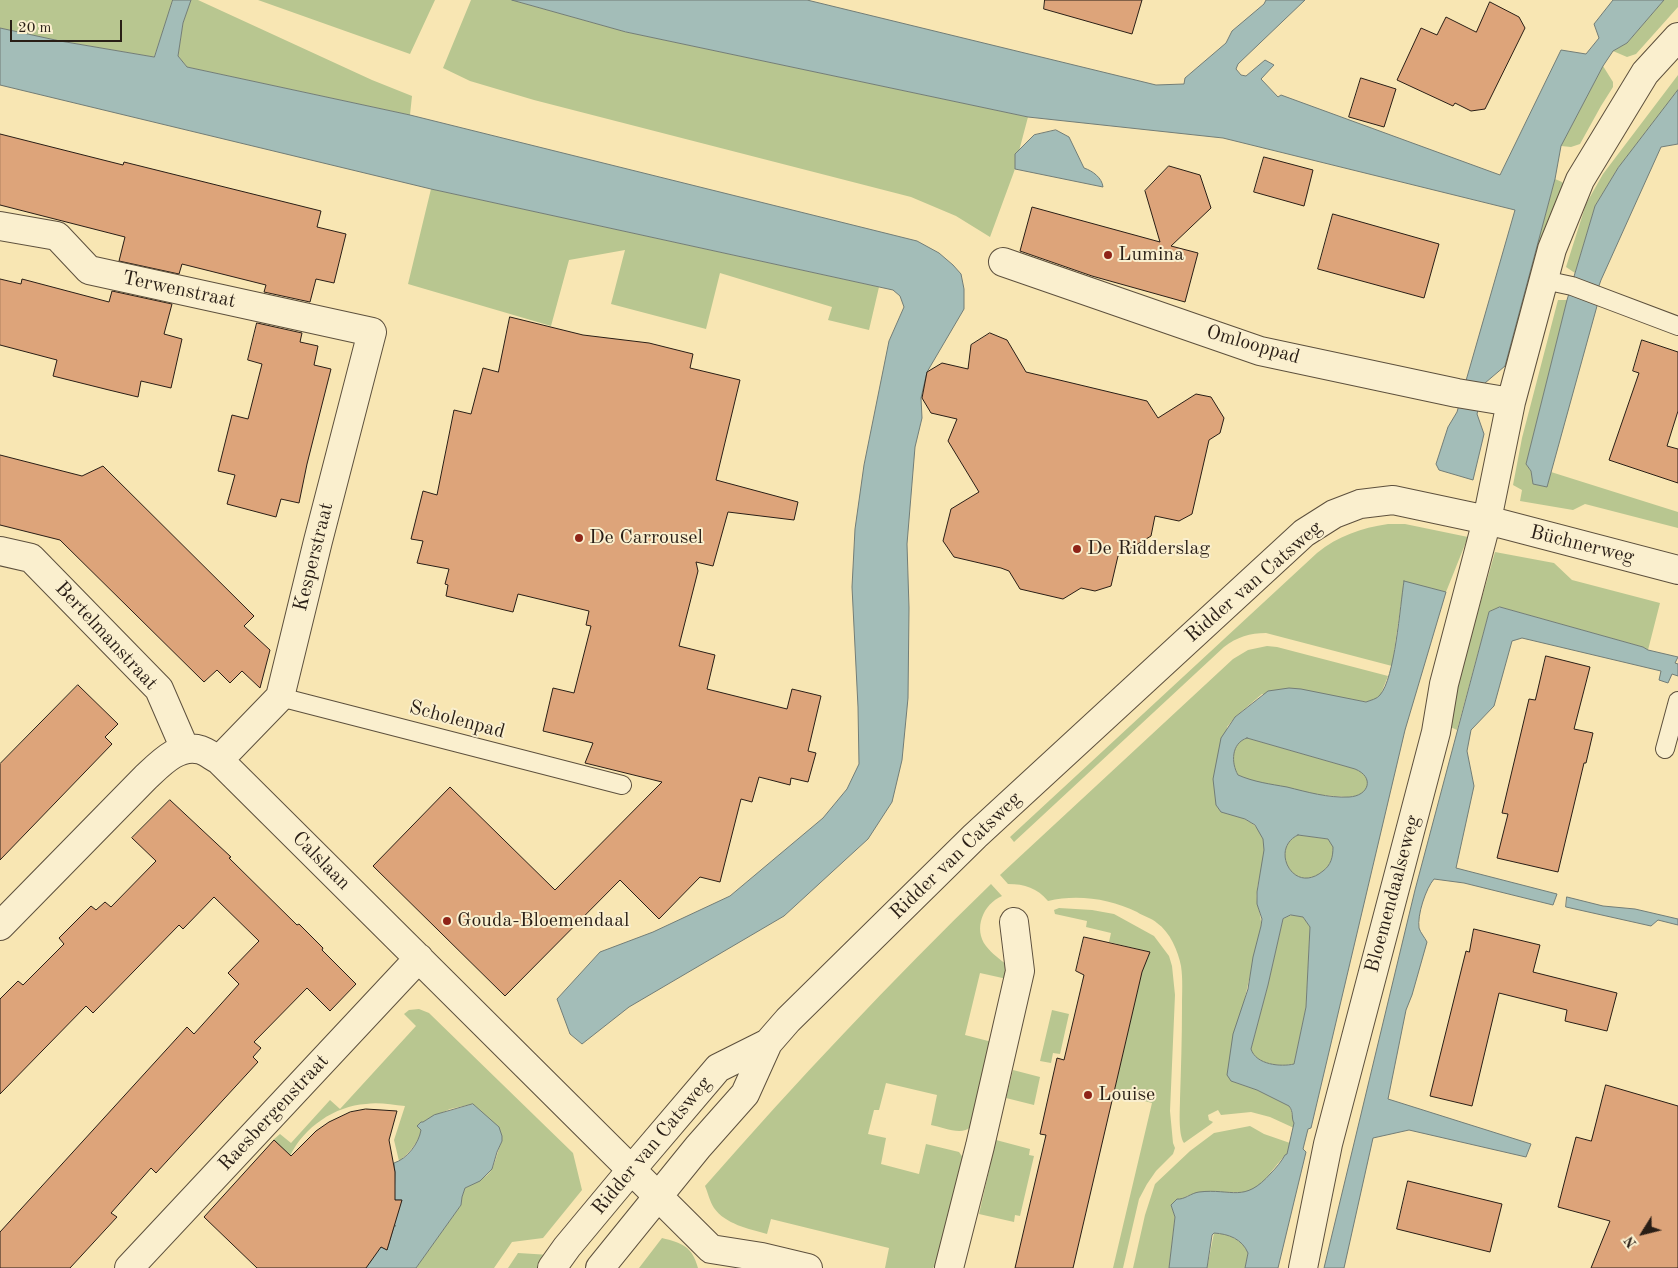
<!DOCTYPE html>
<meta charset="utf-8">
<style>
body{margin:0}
#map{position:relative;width:1678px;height:1268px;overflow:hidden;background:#f8e6b3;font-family:"Old Standard TT",serif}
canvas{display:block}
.north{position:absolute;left:1618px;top:1208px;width:50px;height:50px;-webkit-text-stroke:4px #faefce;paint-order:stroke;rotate:234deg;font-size:14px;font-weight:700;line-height:20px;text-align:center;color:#291e16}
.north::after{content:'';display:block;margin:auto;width:18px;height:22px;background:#291e16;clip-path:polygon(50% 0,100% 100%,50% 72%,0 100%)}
.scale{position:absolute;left:10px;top:20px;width:112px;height:22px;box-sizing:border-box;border:2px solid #291e16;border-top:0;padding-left:6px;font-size:15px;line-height:18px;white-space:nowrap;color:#291e16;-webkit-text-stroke:4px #faefce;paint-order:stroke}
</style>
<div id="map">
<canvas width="1678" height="1268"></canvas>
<div class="north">N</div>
<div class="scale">20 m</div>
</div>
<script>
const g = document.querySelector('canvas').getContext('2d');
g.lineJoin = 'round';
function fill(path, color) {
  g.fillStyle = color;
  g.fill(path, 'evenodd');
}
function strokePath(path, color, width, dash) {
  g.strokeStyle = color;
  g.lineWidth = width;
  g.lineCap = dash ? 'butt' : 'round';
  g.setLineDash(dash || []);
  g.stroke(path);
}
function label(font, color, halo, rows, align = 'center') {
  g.font = font + ' "Old Standard TT",serif';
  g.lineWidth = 4;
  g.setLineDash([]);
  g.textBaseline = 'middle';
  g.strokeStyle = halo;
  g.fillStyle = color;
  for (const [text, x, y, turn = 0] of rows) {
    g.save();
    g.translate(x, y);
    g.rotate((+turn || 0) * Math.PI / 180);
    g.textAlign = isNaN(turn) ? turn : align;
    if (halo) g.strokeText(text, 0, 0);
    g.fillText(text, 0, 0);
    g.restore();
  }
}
const green = new Path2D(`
 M 0,0 L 173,0 L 154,57 L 60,41 L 0,28 Z
 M 191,0 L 198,0 L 372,80 L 412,96 L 410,115 L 187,67 L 178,56 L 183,23 Z
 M 258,0 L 435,0 L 410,54 Z
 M 471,0 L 512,0 L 626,32 L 1028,117 L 1019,151 L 1015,155 L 1015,169 L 990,237 L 956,216 L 911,197 L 534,100 L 470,81 L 443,68 Z
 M 1664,0 L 1678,0 L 1678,7 L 1636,54 L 1627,57 L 1613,51 L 1627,43 Z
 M 1603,66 L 1613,82 L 1613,87 L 1601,106 L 1580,144 L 1571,147 L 1561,146 Z
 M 1678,75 L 1678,90 L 1618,168 L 1595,206 L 1575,273 L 1566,267 L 1586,204 L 1603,174 Z
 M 1555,179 L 1562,182 L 1565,187 L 1513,360 L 1505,366 Z
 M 431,189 L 879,287 L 869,330 L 828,320 L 832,307 L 720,273 L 706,329 L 611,304 L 625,250 L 569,260 L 551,326 L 408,284 Z
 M 1558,300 L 1567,300 L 1526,464 L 1531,471 L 1533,484 L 1547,487 L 1551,472 L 1678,512 L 1678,528 L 1585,504 L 1573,510 L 1520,501 L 1522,490 L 1513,485 L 1522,438 Z
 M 1388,524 L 1405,524 L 1468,537 L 1446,592 L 1404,582 L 1392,666 L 1266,633 C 1250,633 1237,637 1224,647 L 1014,842 L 1010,837 L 1317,553 C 1338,536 1361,528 1388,524 Z
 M 1495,552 L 1554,563 L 1572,580 L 1660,603 L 1648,650 L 1643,647 L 1500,607 L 1489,612 L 1457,730 L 1446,725 L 1470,632 L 1479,608 Z
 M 1267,646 L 1277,647 L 1388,676 L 1381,694 L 1376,699 L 1367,702 L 1343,698 L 1262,694 L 1235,717 L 1227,727 L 1221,812 C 1232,815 1245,817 1254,825 C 1274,841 1259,871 1257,891 C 1255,904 1262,914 1261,926 L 1244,1002 L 1231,1081 L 1257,1090 L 1289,1106 C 1293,1112 1291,1118 1295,1123 L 1294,1128 L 1270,1117 L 1251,1112 L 1221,1115 L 1218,1110 L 1208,1115 L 1209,1120 L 1213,1122 L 1211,1124 L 1184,1143 C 1178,1134 1180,1110 1180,1099 C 1181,1068 1182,1038 1182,1007 C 1182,994 1183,979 1181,966 C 1178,951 1170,932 1157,923 C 1152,918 1143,916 1137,912 C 1110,899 1078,894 1048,901 C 1037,888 1025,884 1008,884 L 1000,875 L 1233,659 L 1248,650 Z
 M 1247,738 L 1355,769 L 1362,772 L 1368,780 L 1367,788 L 1364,792 L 1357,796 L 1348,797 L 1320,795 L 1252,781 L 1238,775 C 1231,763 1231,743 1247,738 Z
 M 1298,835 L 1328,839 L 1334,847 C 1333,857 1331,865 1323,871 C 1293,896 1269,848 1298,835 Z
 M 991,884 L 1002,896 C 983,904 973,929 986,946 C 992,954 1000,959 1007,965 L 1007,979 L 980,973 L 965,1035 L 992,1042 L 971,1127 C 961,1136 943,1127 931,1125 L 937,1095 L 886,1083 L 879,1110 L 874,1110 L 868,1134 L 886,1138 L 881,1164 L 919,1174 L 926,1144 L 959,1152 L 964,1159 L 939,1261 L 933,1268 L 885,1268 L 889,1248 L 771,1219 L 767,1234 C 749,1229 725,1224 714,1208 C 710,1202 708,1193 705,1186 C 796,1082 891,981 991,884 Z
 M 1059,908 L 1092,910 L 1114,914 L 1154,936 L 1169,956 L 1172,966 L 1175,995 L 1170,1111 L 1173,1143 L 1175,1148 L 1173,1154 L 1156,1171 L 1147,1184 L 1139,1199 L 1123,1268 L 1113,1268 L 1152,1103 L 1114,1093 L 1146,954 L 1150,954 L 1150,952 L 1109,942 L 1111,933 L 1086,927 L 1087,921 L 1055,914 L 1054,910 Z
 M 1291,915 L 1303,917 L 1310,927 L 1306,1007 L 1294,1064 C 1280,1067 1256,1065 1251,1049 L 1268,985 L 1283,919 Z
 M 419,1009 L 429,1013 L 573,1153 L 582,1190 L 543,1238 L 512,1242 L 494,1268 L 416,1268 L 461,1205 L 462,1197 L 465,1188 C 474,1183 486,1179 492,1169 C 495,1163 498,1150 502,1141 L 473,1104 L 450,1109 L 426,1120 C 421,1124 422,1130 420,1135 C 415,1146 408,1154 399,1161 L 394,1140 L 405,1106 C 392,1105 379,1102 366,1104 C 335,1106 304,1127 290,1156 L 273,1140 L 280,1134 L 291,1143 L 330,1100 L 340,1109 L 416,1026 L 404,1014 L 409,1010 Z
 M 1052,1010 L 1069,1014 L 1060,1054 L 1053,1053 L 1051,1063 L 1040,1061 Z
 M 1013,1070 L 1040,1077 L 1034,1105 L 1006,1098 Z
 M 1250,1126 L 1264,1134 L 1290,1143 L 1287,1154 L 1285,1155 L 1261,1184 L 1252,1190 L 1244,1192 L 1200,1192 L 1187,1196 L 1171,1205 L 1175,1217 L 1169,1268 L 1133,1268 L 1145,1215 L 1155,1184 L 1190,1151 L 1214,1133 Z
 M 996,1140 L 1030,1149 L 1029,1155 L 1034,1156 L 1020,1216 L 1015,1215 L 1014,1222 L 979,1214 Z
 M 1214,1233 C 1228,1234 1242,1239 1248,1253 L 1245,1268 L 1207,1268 Z
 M 662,1238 C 682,1243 692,1246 698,1268 L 639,1268 Z
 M 518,1253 L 550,1255 L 539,1268 L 508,1268 Z`);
const water = new Path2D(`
 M 173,0 L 191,0 L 183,23 L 178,56 L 187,67 L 410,115 L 917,241 L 939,253 L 953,265 L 961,274 L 964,289 L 964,309 L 927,372 L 921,398 L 922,418 L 915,447 L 907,544 L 909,608 L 908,698 L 902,760 L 892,802 L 868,839 L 784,916 L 629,1007 L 582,1044 L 570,1034 L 557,999 L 600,952 L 653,932 L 730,896 L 823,818 L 847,789 L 859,764 L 858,707 L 852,587 L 855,529 L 864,465 L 889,341 L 904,307 L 900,296 L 893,290 L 431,189 L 0,85 L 0,28 L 60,41 L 154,57 Z
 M 512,0 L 807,0 L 1156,85 L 1184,84 L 1185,78 L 1226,43 L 1232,31 L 1264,4 L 1266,0 L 1305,0 L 1238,64 L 1236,69 L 1241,75 L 1246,76 L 1265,60 L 1274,65 L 1261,79 L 1278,97 L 1281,95 L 1500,175 L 1561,50 L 1586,54 L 1599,38 L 1594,24 L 1613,0 L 1664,0 L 1627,43 L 1613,51 L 1603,66 L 1561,146 L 1555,179 L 1505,366 L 1485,383 L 1477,414 L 1484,434 L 1473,480 L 1439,470 L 1436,464 L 1448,427 L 1457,412 L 1515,210 L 1223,138 L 1028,117 L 626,32 Z
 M 1678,90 L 1678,144 L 1661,147 L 1601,280 L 1596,294 L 1597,306 L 1547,487 L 1533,484 L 1531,471 L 1526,464 L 1567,300 L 1595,206 L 1618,168 Z
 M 1056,130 L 1069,137 L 1084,168 C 1093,171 1102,178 1103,187 L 1015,169 L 1015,154 L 1034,135 Z
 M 1404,581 L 1446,592 L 1405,730 L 1311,1128 L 1308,1129 L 1303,1149 L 1306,1152 L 1278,1268 L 1245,1268 L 1248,1253 C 1242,1239 1229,1234 1214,1233 L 1212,1235 L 1207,1268 L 1169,1268 L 1175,1217 L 1171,1205 L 1177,1199 C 1184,1200 1191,1193 1199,1192 C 1232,1188 1244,1204 1271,1173 C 1276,1168 1281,1162 1285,1155 L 1287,1154 L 1294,1123 C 1291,1118 1294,1112 1289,1106 L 1257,1090 L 1231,1081 L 1227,1075 L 1233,1034 L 1248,989 L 1253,957 L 1261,926 L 1262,919 L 1257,904 L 1257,892 L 1264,850 L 1263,839 L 1255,825 L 1245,819 L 1221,812 L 1216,805 L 1213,779 L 1221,738 L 1235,717 L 1268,691 L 1289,688 L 1301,689 L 1366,702 C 1371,700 1377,699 1380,695 C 1395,678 1400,606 1404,581 ZM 1247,738 L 1355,769 C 1375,777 1369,796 1349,797 C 1328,798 1307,792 1287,787 C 1270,784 1254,782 1238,775 C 1231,763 1231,743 1247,738 ZM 1298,835 L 1328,839 L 1333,847 C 1333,857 1331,865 1323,871 C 1293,896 1269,848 1298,835 ZM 1291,915 L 1303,917 L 1310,927 L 1306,1007 L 1294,1064 C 1281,1067 1256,1065 1251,1049 L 1268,985 L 1283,919 Z
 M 1500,607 L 1643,647 L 1648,650 L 1678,657 L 1675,663 L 1678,664 L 1678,676 L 1672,674 L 1668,683 L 1659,680 L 1661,671 L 1522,638 L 1512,641 L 1494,706 L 1471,730 L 1467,751 L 1474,786 L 1456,868 L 1557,894 L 1553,905 L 1464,883 L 1434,879 C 1426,888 1417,915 1419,928 C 1420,932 1425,938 1427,942 L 1412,995 L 1406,1010 L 1388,1099 L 1531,1144 L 1526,1157 L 1409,1130 L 1373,1138 L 1344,1268 L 1324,1268 L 1415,890 L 1489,612 Z
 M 1567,897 L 1603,906 L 1635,909 L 1678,919 L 1678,925 L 1658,920 L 1651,926 L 1566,907 Z
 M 473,1104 L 499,1127 L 502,1136 L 502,1141 L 497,1152 L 492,1169 L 480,1181 L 465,1188 L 462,1197 L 461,1205 L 416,1268 L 366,1268 L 380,1246 L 387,1250 L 394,1226 L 396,1226 L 394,1224 L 401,1200 L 394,1200 L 395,1172 L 394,1163 C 407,1159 419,1143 421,1130 L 417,1126 L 421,1122 L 423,1122 L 434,1115 Z`);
const building = new Path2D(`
 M 1045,0 L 1142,0 L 1132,34 L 1044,9 Z
 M 1490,2 L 1519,17 L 1525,28 L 1485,109 L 1471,111 L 1455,103 L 1453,106 L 1397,80 L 1421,28 L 1437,35 L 1446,17 L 1476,32 Z
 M 1361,78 L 1396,89 L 1384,127 L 1349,117 Z
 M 0,134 L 123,165 L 124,162 L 321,211 L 317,227 L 346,234 L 334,283 L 316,279 L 310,302 L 264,292 L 266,285 L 182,264 L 179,274 L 119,261 L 125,237 L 0,205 Z
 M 1264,157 L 1313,170 L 1304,206 L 1254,192 Z
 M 1169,166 L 1200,175 L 1211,208 L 1171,246 L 1198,253 L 1185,302 L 1092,276 L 1020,251 L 1032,207 L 1160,242 L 1145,191 Z
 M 1333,214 L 1439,244 L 1424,298 L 1318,269 Z
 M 0,279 L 21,284 L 22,279 L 109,302 L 112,291 L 172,304 L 164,334 L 182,339 L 171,388 L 141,381 L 138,397 L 109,390 L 53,376 L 57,360 L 0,345 Z
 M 510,317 L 583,335 L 649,343 L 693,354 L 690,368 L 740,380 L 716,480 L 798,502 L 794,520 L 728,512 L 713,566 L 696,562 L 698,571 L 679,646 L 715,655 L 707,689 L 787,709 L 792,689 L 821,696 L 808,751 L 816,753 L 808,782 L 791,778 L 790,785 L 759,777 L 752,802 L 741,799 L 720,882 L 700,877 L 659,919 L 620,880 L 505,996 L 373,866 L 450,787 L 555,890 L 662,782 L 585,763 L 593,743 L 543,731 L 553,688 L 574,693 L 591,626 L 586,625 L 589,611 L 518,594 L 513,612 L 446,596 L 448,585 L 445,584 L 449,569 L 417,563 L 423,541 L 411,539 L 423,491 L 437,495 L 454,410 L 471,414 L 483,368 L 498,372 Z
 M 257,323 L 302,333 L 300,342 L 318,346 L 314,365 L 331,369 L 307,464 L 299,503 L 281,499 L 276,517 L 227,504 L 235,475 L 218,471 L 232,415 L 248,419 L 262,364 L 248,360 Z
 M 990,333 L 1007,340 L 1026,372 L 1147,401 L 1158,418 L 1196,394 L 1211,397 L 1224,418 L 1220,433 L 1209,440 L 1192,514 L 1179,521 L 1155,516 L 1151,536 L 1118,556 L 1111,586 L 1095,591 L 1081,588 L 1063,599 L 1020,589 L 1009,571 L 1001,568 L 954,557 L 943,541 L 951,509 L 979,492 L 948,441 L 957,419 L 931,413 L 922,398 L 927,372 L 942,363 L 968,369 L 971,345 Z
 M 1642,340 L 1678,352 L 1678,411 L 1667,446 L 1678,449 L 1678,483 L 1609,460 L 1639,373 L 1633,371 Z
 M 0,455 L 82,476 L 103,466 L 254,616 L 244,626 L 270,650 L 260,688 L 242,671 L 230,683 L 217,670 L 204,682 L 60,540 L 0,525 Z
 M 1546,656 L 1590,667 L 1574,729 L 1593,733 L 1586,763 L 1584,763 L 1558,872 L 1497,858 L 1508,814 L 1502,813 L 1525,716 L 1529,699 L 1535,700 Z
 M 78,685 L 118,724 L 105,737 L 112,744 L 0,860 L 0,764 Z
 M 170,800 L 231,857 L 229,858 L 297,925 L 299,924 L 323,948 L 322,950 L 356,984 L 330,1011 L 307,988 L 254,1042 L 261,1048 L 253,1057 L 258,1062 L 156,1173 L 151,1168 L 111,1213 L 117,1217 L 70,1268 L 0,1268 L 0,1232 L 187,1027 L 194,1034 L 239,984 L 228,973 L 259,941 L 214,897 L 183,929 L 179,925 L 93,1013 L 86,1006 L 0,1094 L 0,999 L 18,981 L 23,985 L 64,944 L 59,938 L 91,906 L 96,910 L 105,902 L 111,907 L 156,861 L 132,838 Z
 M 1474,929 L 1540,945 L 1533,972 L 1617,993 L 1607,1031 L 1565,1021 L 1567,1010 L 1499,993 L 1472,1106 L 1430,1096 L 1466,951 L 1469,952 Z
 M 1084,937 L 1150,952 L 1142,972 L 1073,1268 L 1015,1268 L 1046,1135 L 1040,1134 L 1057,1058 L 1064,1060 L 1084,975 L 1076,971 Z
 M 1606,1085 L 1678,1106 L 1678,1268 L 1591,1268 L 1610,1221 L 1558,1207 L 1576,1137 L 1591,1141 Z
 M 366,1109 L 397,1111 L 389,1140 L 395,1172 L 395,1200 L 402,1200 L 387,1250 L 381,1247 L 366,1268 L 257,1268 L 204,1217 L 274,1140 L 291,1156 L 316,1131 L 329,1122 L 350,1112 Z
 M 1408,1181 L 1502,1204 L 1490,1252 L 1397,1229 Z`);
const service = new Path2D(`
 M 1544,280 L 1572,286 L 1678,326
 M 280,697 L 622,785
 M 1665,749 L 1678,701`);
const minor = new Path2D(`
 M 0,226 L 57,236 L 89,270 L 372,332 L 318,541 L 280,697 L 219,760
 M 1003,262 L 1260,351 L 1457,393 L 1511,402
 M 0,551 L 31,558 L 159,689 L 185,749
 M 0,926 L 146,777 C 160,764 179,743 201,750 C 207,752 213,757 219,760 L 711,1249 L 762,1257 L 808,1268
 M 129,1268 L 419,958
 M 552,1268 L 567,1247 L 632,1169 L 718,1068 L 768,1043
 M 600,1268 L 698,1147 L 745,1094 L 768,1043 L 788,1020 L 975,836 L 1304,533 L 1334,514 L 1360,504 L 1393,500 L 1487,520 L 1678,570
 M 949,1268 L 980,1146 L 1020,971 L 1014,922
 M 1303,1268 L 1328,1144 L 1436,732 L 1444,684 L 1487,520 L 1511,402 L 1552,249 L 1580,180 L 1645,73 L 1678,37`);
const markers = [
 [1108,255,5,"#8f2418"],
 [579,538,5,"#8f2418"],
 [1077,549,5,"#8f2418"],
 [447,921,5,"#8f2418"],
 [1088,1095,5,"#8f2418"]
];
const poiNames = [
 ["Lumina",1118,255],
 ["De Carrousel",589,538],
 ["De Ridderslag",1087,549],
 ["Gouda-Bloemendaal",457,921],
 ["Louise",1098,1095]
];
const streetNames = [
 ["Terwenstraat",179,290,12],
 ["Omlooppad",1253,345,16],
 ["Büchnerweg",1582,545,14],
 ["Kesperstraat",314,557,-76],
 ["Ridder van Catsweg",1254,582,-41],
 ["Bertelmanstraat",106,636,47],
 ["Scholenpad",457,720,15],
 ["Ridder van Catsweg",956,856,-44],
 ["Calslaan",321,861,45],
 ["Bloemendaalseweg",1393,894,-75],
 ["Raesbergenstraat",274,1113,-47],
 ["Ridder van Catsweg",652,1146,-50]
];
fill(green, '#b8c690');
fill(water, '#a3bdb8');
strokePath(water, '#727d77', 1);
fill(building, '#dda47a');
strokePath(building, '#291e16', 1);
strokePath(service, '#5d503d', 20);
strokePath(minor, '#5d503d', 30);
strokePath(service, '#faefce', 18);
strokePath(minor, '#faefce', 28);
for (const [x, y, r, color] of markers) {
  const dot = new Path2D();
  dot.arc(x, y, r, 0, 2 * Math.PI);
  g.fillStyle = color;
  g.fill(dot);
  strokePath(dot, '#faefce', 2);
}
label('20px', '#291e16', '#faefce', poiNames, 'left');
label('20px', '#291e16', '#faefce', streetNames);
</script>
